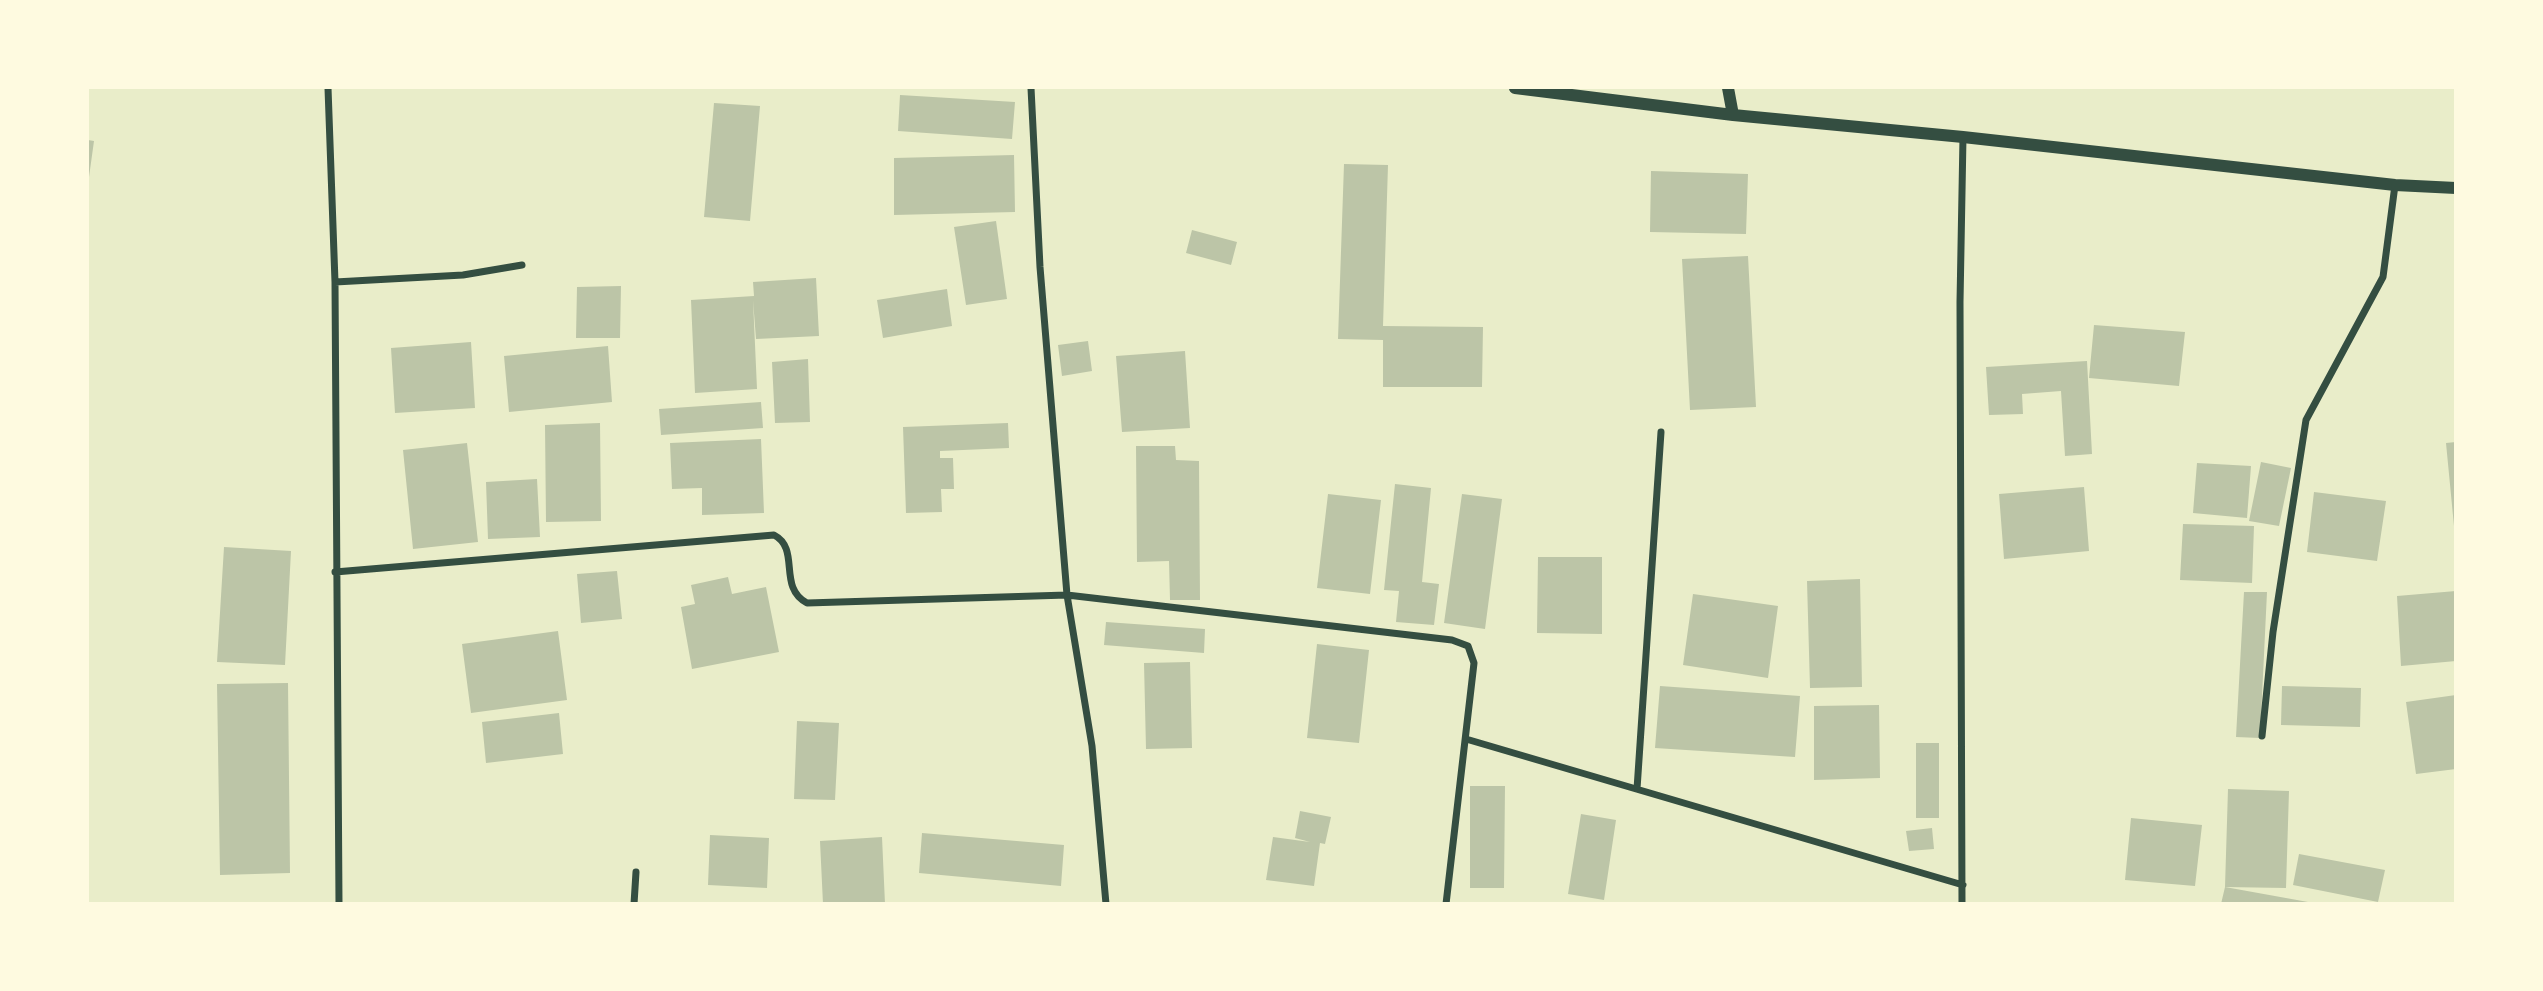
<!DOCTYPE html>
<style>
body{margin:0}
#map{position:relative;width:2543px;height:991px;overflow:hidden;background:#e9edc9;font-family:Montserrat,sans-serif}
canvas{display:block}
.frame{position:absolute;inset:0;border:89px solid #fefae0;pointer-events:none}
</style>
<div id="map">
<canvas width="2543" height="991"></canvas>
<div class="frame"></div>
</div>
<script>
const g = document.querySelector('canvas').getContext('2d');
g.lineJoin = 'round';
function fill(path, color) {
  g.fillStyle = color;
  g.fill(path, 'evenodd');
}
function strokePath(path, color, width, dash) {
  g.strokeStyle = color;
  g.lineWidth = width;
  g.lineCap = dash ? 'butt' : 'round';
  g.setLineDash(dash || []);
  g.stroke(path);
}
const building = new Path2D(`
 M 900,95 L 1015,102 L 1012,139 L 898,131 Z
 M 714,103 L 760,106 L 750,221 L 704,217 Z
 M 88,140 L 94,141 L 89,177 L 88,177 Z
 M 1014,155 L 1015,212 L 894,215 L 894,158 Z
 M 1344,164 L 1388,165 L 1383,326 L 1483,327 L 1482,387 L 1383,387 L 1383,340 L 1338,339 Z
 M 1651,171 L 1748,174 L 1746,234 L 1650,232 Z
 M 996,221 L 1007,299 L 966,305 L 954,227 Z
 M 1192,230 L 1237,242 L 1231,265 L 1186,253 Z
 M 1748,256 L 1756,407 L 1690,410 L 1682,259 Z
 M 816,278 L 819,336 L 756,339 L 753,300 L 757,389 L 695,393 L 691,300 L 754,296 L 753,282 Z
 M 621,286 L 620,338 L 576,338 L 577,287 Z
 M 947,289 L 952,326 L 883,338 L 877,300 Z
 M 2094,325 L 2185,332 L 2179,386 L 2089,378 Z
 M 1088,341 L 1092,371 L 1062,376 L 1058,345 Z
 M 471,342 L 475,408 L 395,413 L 391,348 Z
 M 608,346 L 612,402 L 509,412 L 504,356 Z
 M 1185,351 L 1190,428 L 1122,432 L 1116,356 Z
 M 808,359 L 810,422 L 775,423 L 772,362 Z
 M 2087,361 L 2092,454 L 2065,456 L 2061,391 L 2022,394 L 2023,414 L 1989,415 L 1986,367 Z
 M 761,402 L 763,428 L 661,435 L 659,409 Z
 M 600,423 L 601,521 L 546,522 L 545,425 Z
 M 1008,423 L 1009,448 L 940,451 L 940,458 L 953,458 L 954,489 L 941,489 L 942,512 L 906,513 L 903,427 Z
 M 761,439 L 764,513 L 702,515 L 702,488 L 672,489 L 670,443 Z
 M 2456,442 L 2456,526 L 2454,526 L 2446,443 Z
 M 467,443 L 478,542 L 413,549 L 403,450 Z
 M 1136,446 L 1175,446 L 1176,460 L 1199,461 L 1200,600 L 1170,600 L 1169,561 L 1137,562 Z
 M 2261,462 L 2291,468 L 2279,526 L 2249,521 Z
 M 2197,463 L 2251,466 L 2247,518 L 2193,513 Z
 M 537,479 L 540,537 L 488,539 L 486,482 Z
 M 1395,484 L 1431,488 L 1422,582 L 1439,584 L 1434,625 L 1396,622 L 1399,591 L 1384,590 Z
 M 2084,487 L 2089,551 L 2004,559 L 1999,494 Z
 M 2314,492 L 2386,501 L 2377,561 L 2307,552 Z
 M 1328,494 L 1381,500 L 1370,594 L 1317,588 Z
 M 1462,494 L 1502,499 L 1485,629 L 1444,623 Z
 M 2183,524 L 2254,526 L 2252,583 L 2180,580 Z
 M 224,547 L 291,551 L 285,665 L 217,662 Z
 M 1538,557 L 1602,557 L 1602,634 L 1537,633 Z
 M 617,571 L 622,619 L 581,623 L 577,574 Z
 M 728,577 L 732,594 L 766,587 L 779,652 L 692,669 L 681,607 L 695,604 L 691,585 Z
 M 1860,579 L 1862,687 L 1810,688 L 1807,581 Z
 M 2456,591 L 2456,661 L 2401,666 L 2397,596 Z
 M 2244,592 L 2267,592 L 2260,738 L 2236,737 Z
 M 1693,594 L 1778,606 L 1768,678 L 1683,665 Z
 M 1106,622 L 1205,629 L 1204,653 L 1104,645 Z
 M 558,631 L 567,700 L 471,713 L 462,644 Z
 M 1317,644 L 1369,650 L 1359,743 L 1307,738 Z
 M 1190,662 L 1192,748 L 1146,749 L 1144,663 Z
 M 288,683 L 290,873 L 220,875 L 217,684 Z
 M 1660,686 L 1800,696 L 1795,757 L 1655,748 Z
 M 2282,686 L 2361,688 L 2360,727 L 2281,725 Z
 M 2456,695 L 2456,769 L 2416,774 L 2406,702 Z
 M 1879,705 L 1880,778 L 1814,780 L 1814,706 Z
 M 559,713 L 563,754 L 486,763 L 482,722 Z
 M 797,721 L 839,723 L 835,800 L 794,799 Z
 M 1916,743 L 1939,743 L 1939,818 L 1916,818 Z
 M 1470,786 L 1505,786 L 1504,888 L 1470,888 Z
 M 2228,789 L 2289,791 L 2286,888 L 2225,887 Z
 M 1300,811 L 1331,817 L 1325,844 L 1320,843 L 1314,886 L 1266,880 L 1273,837 L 1310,842 L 1295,838 Z
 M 1581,814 L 1616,820 L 1604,900 L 1568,894 Z
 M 2131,818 L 2202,825 L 2195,886 L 2125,880 Z
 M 1932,828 L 1934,849 L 1909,851 L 1906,831 Z
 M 922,833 L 1064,845 L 1061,886 L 919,873 Z
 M 710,835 L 769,838 L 767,888 L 708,885 Z
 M 882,837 L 885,904 L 823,904 L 820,841 Z
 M 2299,854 L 2385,870 L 2378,902 L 2293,885 Z
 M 2225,887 L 2308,902 L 2308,904 L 2221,904 Z`);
const minor = new Path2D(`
 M 328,88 L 335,282 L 339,904
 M 1031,88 L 1040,267 L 1067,595 L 1092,746 L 1106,904
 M 335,282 L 463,275 L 522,265
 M 335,572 L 774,535 C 801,549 777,587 807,603 L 1067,595 L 1452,640 L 1468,646 L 1474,663 L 1446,904
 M 2262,736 L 2273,632 L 2306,420 L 2383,277 L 2395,185
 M 1466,739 L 1963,885
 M 1637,789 L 1661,432
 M 634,904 L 636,872
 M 1962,904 L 1960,302 L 1963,137`);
const tertiary = new Path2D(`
 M 1515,88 L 1733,115 L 1963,137 L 2395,185 L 2456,188
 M 1728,88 L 1733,115`);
fill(building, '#bcc5a7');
strokePath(minor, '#344e41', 7);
strokePath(tertiary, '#344e41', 12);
</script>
